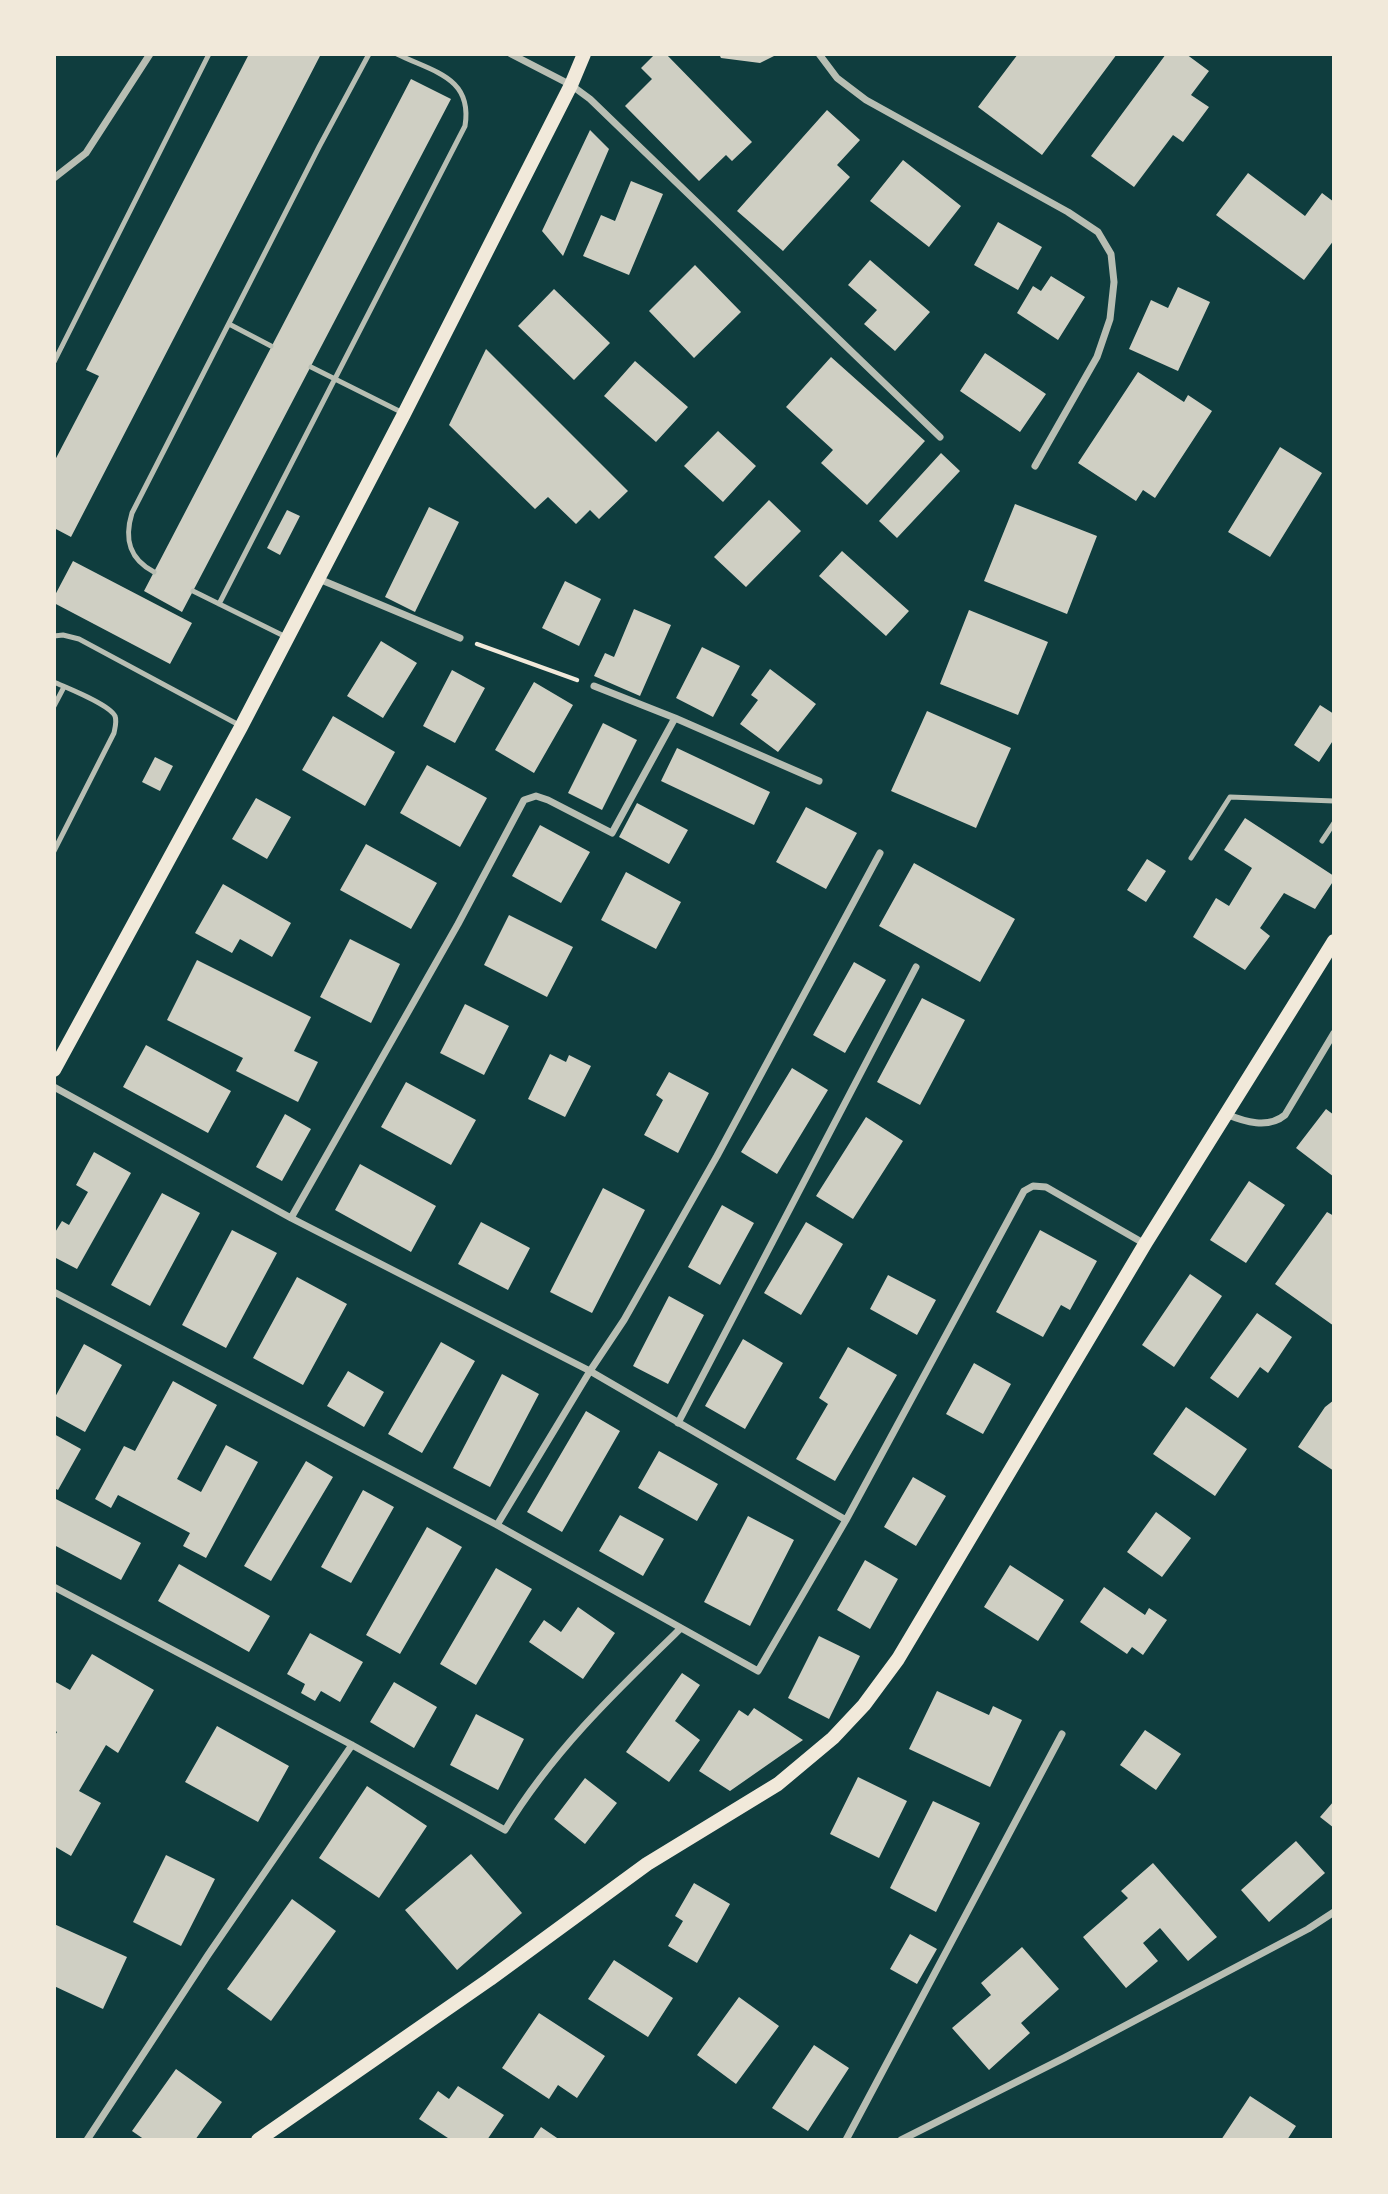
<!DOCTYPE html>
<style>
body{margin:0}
#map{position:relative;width:1388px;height:2194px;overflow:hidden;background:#0f3d3e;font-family:"Source Sans 3",sans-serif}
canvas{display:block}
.frame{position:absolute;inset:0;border:56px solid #f1e9da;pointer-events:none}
</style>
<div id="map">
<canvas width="1388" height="2194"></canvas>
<div class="frame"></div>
</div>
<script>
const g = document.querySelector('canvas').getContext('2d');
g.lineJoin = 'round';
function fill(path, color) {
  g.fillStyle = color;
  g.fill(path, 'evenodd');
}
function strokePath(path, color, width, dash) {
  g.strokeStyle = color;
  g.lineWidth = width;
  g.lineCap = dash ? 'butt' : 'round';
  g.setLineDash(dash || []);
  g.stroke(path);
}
const building = new Path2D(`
 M 249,54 L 321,54 L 71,537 L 54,528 L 54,462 L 99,376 L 86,370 Z
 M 655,54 L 666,54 L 752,142 L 732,161 L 726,155 L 699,181 L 625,106 L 652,79 L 641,68 Z
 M 719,54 L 778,54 L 760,63 L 721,58 Z
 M 1018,54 L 1117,54 L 1042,155 L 978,107 Z
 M 1166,54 L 1186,54 L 1209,71 L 1191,95 L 1209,107 L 1183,142 L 1173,135 L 1134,187 L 1091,156 Z
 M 411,79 L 451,99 L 182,612 L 144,591 Z
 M 827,110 L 860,140 L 837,165 L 850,177 L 783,251 L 737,211 Z
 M 590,130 L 609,149 L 563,256 L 542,231 Z
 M 903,160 L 961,206 L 929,247 L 870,201 Z
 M 1248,173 L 1305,216 L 1322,193 L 1334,202 L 1334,240 L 1304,280 L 1216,215 Z
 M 631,181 L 663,194 L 629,275 L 583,256 L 601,215 L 615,221 Z
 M 998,222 L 1042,247 L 1018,290 L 974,265 Z
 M 870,260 L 930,312 L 895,351 L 864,324 L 877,310 L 848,285 Z
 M 695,265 L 741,312 L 694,358 L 649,311 Z
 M 1051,276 L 1085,297 L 1058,340 L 1017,313 L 1033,286 L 1041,291 Z
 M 1178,287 L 1210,302 L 1178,371 L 1129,349 L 1151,300 L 1168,308 Z
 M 554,289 L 610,343 L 574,380 L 518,326 Z
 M 486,349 L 628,491 L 599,519 L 590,510 L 576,524 L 548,497 L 535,509 L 449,425 Z
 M 985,353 L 1046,394 L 1020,432 L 960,391 Z
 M 831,357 L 925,441 L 867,505 L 821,463 L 833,450 L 786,407 Z
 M 635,361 L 688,407 L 656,442 L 604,396 Z
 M 1138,372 L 1184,402 L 1188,395 L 1212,411 L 1155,498 L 1143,490 L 1136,501 L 1078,463 Z
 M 718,431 L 756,466 L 723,502 L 684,466 Z
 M 1280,447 L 1322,473 L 1270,557 L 1228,532 Z
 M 941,453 L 960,471 L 897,538 L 879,521 Z
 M 769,500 L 801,531 L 746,587 L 714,557 Z
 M 1015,504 L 1097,536 L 1067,614 L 984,581 Z
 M 429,507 L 459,522 L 415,612 L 385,597 Z
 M 287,510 L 300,516 L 280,555 L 267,548 Z
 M 842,551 L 909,611 L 886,636 L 819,576 Z
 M 73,561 L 192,623 L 170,664 L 54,603 L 54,597 Z
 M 565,581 L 601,599 L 579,646 L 542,628 Z
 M 634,609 L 671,625 L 640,696 L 594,676 L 605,653 L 614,657 Z
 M 969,610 L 1048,642 L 1018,715 L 940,684 Z
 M 381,641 L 417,663 L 383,718 L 347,696 Z
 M 702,647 L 740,666 L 713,717 L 676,698 Z
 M 770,669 L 816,704 L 778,752 L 740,724 L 758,700 L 751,695 Z
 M 452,670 L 485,688 L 455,743 L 423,726 Z
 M 534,682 L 573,705 L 534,773 L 495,750 Z
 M 1320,705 L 1334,714 L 1334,739 L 1319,762 L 1294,745 Z
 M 927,711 L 1011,748 L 976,828 L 891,791 Z
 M 333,716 L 395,752 L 365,806 L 302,770 Z
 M 603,723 L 637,740 L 602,810 L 568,793 Z
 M 677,748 L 770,792 L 754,825 L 661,781 Z
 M 155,757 L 173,766 L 160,791 L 142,782 Z
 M 427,765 L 487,798 L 460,847 L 400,813 Z
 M 256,798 L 291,817 L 267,859 L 232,839 Z
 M 637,803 L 688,830 L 669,864 L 619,837 Z
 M 806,807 L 857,833 L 826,889 L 776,862 Z
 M 1245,818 L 1334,876 L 1334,880 L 1315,909 L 1284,893 L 1260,928 L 1270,936 L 1245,970 L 1193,937 L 1216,898 L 1229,906 L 1252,868 L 1224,850 Z
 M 540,825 L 590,852 L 561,903 L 512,876 Z
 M 366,844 L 437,883 L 411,929 L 340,890 Z
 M 1147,859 L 1166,871 L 1146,902 L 1127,890 Z
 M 914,863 L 1015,919 L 980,982 L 879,926 Z
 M 626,872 L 681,902 L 656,949 L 601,920 Z
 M 223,884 L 291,923 L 272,957 L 240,939 L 232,953 L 195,933 Z
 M 509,915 L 573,947 L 547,997 L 484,965 Z
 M 350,939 L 400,964 L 371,1023 L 320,997 Z
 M 197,960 L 311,1017 L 294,1051 L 318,1062 L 298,1102 L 236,1071 L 243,1058 L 167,1020 Z
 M 854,962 L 886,980 L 845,1053 L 813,1035 Z
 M 922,998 L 965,1020 L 920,1105 L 877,1082 Z
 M 465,1004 L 509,1026 L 484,1075 L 440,1053 Z
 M 146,1045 L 231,1091 L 208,1133 L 123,1087 Z
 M 550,1054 L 566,1062 L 569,1055 L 591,1066 L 565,1117 L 528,1099 Z
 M 792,1068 L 828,1090 L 777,1174 L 741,1152 Z
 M 669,1072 L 709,1093 L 678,1153 L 644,1135 L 663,1100 L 656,1095 Z
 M 406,1082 L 476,1120 L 451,1165 L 381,1127 Z
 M 1326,1109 L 1334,1115 L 1334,1177 L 1296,1148 Z
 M 285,1114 L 311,1129 L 282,1181 L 256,1167 Z
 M 866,1117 L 903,1141 L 853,1219 L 816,1196 Z
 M 94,1152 L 131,1173 L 77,1269 L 54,1257 L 54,1234 L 62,1221 L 69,1225 L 88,1192 L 76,1185 Z
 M 360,1164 L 436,1206 L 411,1252 L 335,1210 Z
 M 1249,1181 L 1285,1205 L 1246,1263 L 1210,1240 Z
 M 603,1188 L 645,1210 L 592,1313 L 550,1292 Z
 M 162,1193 L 200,1213 L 150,1306 L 111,1285 Z
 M 722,1205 L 754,1223 L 720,1285 L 688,1267 Z
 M 1327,1212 L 1334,1216 L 1334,1288 L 1332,1290 L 1334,1292 L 1334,1326 L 1275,1284 Z
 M 481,1222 L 530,1248 L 508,1290 L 458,1264 Z
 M 806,1222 L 843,1244 L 801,1315 L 764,1293 Z
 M 232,1230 L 277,1253 L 226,1348 L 182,1325 Z
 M 1040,1230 L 1097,1261 L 1070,1310 L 1061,1305 L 1043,1337 L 996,1312 Z
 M 1190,1274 L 1222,1296 L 1174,1367 L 1142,1345 Z
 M 888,1275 L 936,1300 L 917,1335 L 870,1309 Z
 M 297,1277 L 347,1304 L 303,1385 L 253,1358 Z
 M 669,1296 L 704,1315 L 668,1384 L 633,1366 Z
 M 1257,1313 L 1292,1337 L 1268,1373 L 1260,1367 L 1238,1398 L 1210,1378 Z
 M 743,1339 L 783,1363 L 745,1429 L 705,1406 Z
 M 441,1342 L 475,1361 L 422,1453 L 388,1434 Z
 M 84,1344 L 122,1365 L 85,1432 L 54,1415 L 54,1399 Z
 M 848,1347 L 897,1375 L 835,1481 L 796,1459 L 828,1404 L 819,1398 Z
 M 974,1363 L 1011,1384 L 983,1434 L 946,1414 Z
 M 348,1371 L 384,1392 L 364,1427 L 327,1406 Z
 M 502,1374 L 539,1394 L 490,1487 L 453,1468 Z
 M 173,1381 L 217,1405 L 177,1479 L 201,1492 L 226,1445 L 258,1462 L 206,1558 L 183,1546 L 190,1533 L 118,1495 L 111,1508 L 95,1499 L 124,1446 L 135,1451 Z
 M 1334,1400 L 1334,1471 L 1298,1447 L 1325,1407 Z
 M 1186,1407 L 1247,1449 L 1215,1496 L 1153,1454 Z
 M 586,1411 L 620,1431 L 562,1532 L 527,1512 Z
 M 54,1434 L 81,1449 L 58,1490 L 54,1488 Z
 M 659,1451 L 718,1484 L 697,1521 L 638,1488 Z
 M 306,1461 L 333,1477 L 271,1581 L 244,1566 Z
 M 913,1477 L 946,1496 L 916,1546 L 884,1527 Z
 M 363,1490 L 394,1507 L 351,1583 L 321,1567 Z
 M 54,1498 L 141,1543 L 121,1580 L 54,1545 Z
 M 1156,1512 L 1191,1538 L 1162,1577 L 1127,1552 Z
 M 620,1515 L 664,1539 L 643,1576 L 599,1551 Z
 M 748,1516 L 794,1540 L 750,1626 L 704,1602 Z
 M 427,1527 L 462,1547 L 400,1654 L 366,1635 Z
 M 865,1560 L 898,1579 L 870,1629 L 837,1610 Z
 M 179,1564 L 270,1616 L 249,1652 L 158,1601 Z
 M 1010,1565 L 1064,1600 L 1038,1641 L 984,1607 Z
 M 496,1568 L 532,1589 L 476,1685 L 440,1664 Z
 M 1104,1587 L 1145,1615 L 1149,1608 L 1167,1620 L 1143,1655 L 1132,1647 L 1127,1654 L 1080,1622 Z
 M 578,1607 L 615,1633 L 583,1679 L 529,1642 L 544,1620 L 561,1632 Z
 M 310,1633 L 363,1662 L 340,1702 L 321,1691 L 315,1701 L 301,1693 L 305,1684 L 287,1674 Z
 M 819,1636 L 860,1656 L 829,1719 L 788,1698 Z
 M 92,1654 L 154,1690 L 118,1753 L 106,1745 L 79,1791 L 101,1803 L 71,1856 L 54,1846 L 54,1737 L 57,1732 L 54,1730 L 54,1681 L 70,1690 Z
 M 682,1673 L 700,1685 L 675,1721 L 700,1740 L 669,1782 L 626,1752 Z
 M 394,1682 L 437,1707 L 414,1748 L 370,1722 Z
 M 937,1691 L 989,1715 L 993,1706 L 1022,1720 L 990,1787 L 909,1749 Z
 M 754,1708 L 803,1740 L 730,1791 L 699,1771 L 739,1710 L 748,1716 Z
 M 476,1714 L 524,1739 L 498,1790 L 450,1765 Z
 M 217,1726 L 289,1766 L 258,1822 L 185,1782 Z
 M 1145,1730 L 1181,1754 L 1156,1790 L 1120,1765 Z
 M 858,1777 L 907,1801 L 879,1858 L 830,1834 Z
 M 585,1778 L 617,1803 L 585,1844 L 554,1819 Z
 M 367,1786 L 427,1826 L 379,1898 L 319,1858 Z
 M 933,1801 L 980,1823 L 936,1912 L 890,1888 Z
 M 1334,1801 L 1334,1828 L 1320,1817 Z
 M 1296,1841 L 1325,1873 L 1269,1922 L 1241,1890 Z
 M 471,1854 L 522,1913 L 457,1970 L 405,1910 Z
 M 166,1855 L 215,1879 L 181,1946 L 133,1922 Z
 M 1153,1863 L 1217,1937 L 1188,1961 L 1160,1928 L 1143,1943 L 1158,1961 L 1126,1988 L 1083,1937 L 1128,1898 L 1121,1891 Z
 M 694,1883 L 730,1904 L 697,1963 L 668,1946 L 683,1921 L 675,1916 Z
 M 292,1899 L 336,1931 L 271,2021 L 227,1989 Z
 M 54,1924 L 127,1957 L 103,2009 L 54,1986 Z
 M 910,1934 L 937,1949 L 917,1984 L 890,1969 Z
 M 1022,1947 L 1059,1989 L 1021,2023 L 1030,2033 L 989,2070 L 952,2028 L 991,1995 L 981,1983 Z
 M 614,1960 L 673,1998 L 648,2037 L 588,1999 Z
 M 739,1997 L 779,2026 L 736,2084 L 697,2055 Z
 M 539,2013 L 605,2056 L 577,2098 L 558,2085 L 549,2099 L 502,2068 Z
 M 814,2045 L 849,2068 L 808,2131 L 772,2108 Z
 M 176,2069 L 222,2102 L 195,2140 L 145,2140 L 132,2131 Z
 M 458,2086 L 504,2115 L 487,2140 L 451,2140 L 419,2119 L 438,2091 L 449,2099 Z
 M 1250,2096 L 1296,2126 L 1287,2140 L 1221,2140 Z
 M 541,2127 L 560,2140 L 532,2140 Z`);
const path = new Path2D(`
 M 477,644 L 577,680`);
const service = new Path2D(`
 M 229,324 L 271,346
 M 54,362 L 209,54
 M 311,367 L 401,412
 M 154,572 C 129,559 124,539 132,513 L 319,147 L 369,54
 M 193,591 L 286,637
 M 219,604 L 465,126 C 473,77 433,72 397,54
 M 54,636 L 63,635 L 79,639 L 239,725
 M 54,682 C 67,688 109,704 115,716 C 117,721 115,728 114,733 L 54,851
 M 54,706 L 64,687
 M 1322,841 L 1334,823
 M 1191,858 L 1230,797 L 1334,801`);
const minor = new Path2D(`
 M 511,54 L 571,85 L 590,99 L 940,437
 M 819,54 L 837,78 L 866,100 L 1068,212 L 1098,232 L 1111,254 L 1114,282 L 1110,319 L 1097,357 L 1035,466
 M 54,178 L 86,153 L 150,54
 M 319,579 L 460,638
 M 594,686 L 675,718
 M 54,1087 L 291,1218 L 590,1371 L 846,1520
 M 1226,1114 C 1245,1122 1268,1129 1285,1115 L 1334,1033
 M 291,1218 L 458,924 L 524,800 L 536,796 L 548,800 L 612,833 L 675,718 L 819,781
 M 54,1292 L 497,1525 L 758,1671 L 846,1520 L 1024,1191 L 1033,1186 L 1046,1187 L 1145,1244
 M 678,1423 L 916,967
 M 497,1525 L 590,1371 L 624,1320 L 717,1156 L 880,853
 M 54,1587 L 352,1745 L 505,1830 C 552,1752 616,1691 680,1629
 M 87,2140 L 208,1955 L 352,1745
 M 846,2140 L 1062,1734
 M 901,2140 L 1064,2058 L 1308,1929 L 1334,1912`);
const secondary = new Path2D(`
 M 54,1070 L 241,727 L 404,414 L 571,85 L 584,54
 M 258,2140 L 490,1979 L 647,1864 L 778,1784 L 833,1738 L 864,1705 L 898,1659 L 1145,1244 L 1334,941`);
fill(building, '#cfcfc3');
strokePath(path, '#f1e9da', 4.5);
strokePath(service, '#b8beb3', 5);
strokePath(minor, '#b8beb3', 7);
strokePath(secondary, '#f1e9da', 14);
</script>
